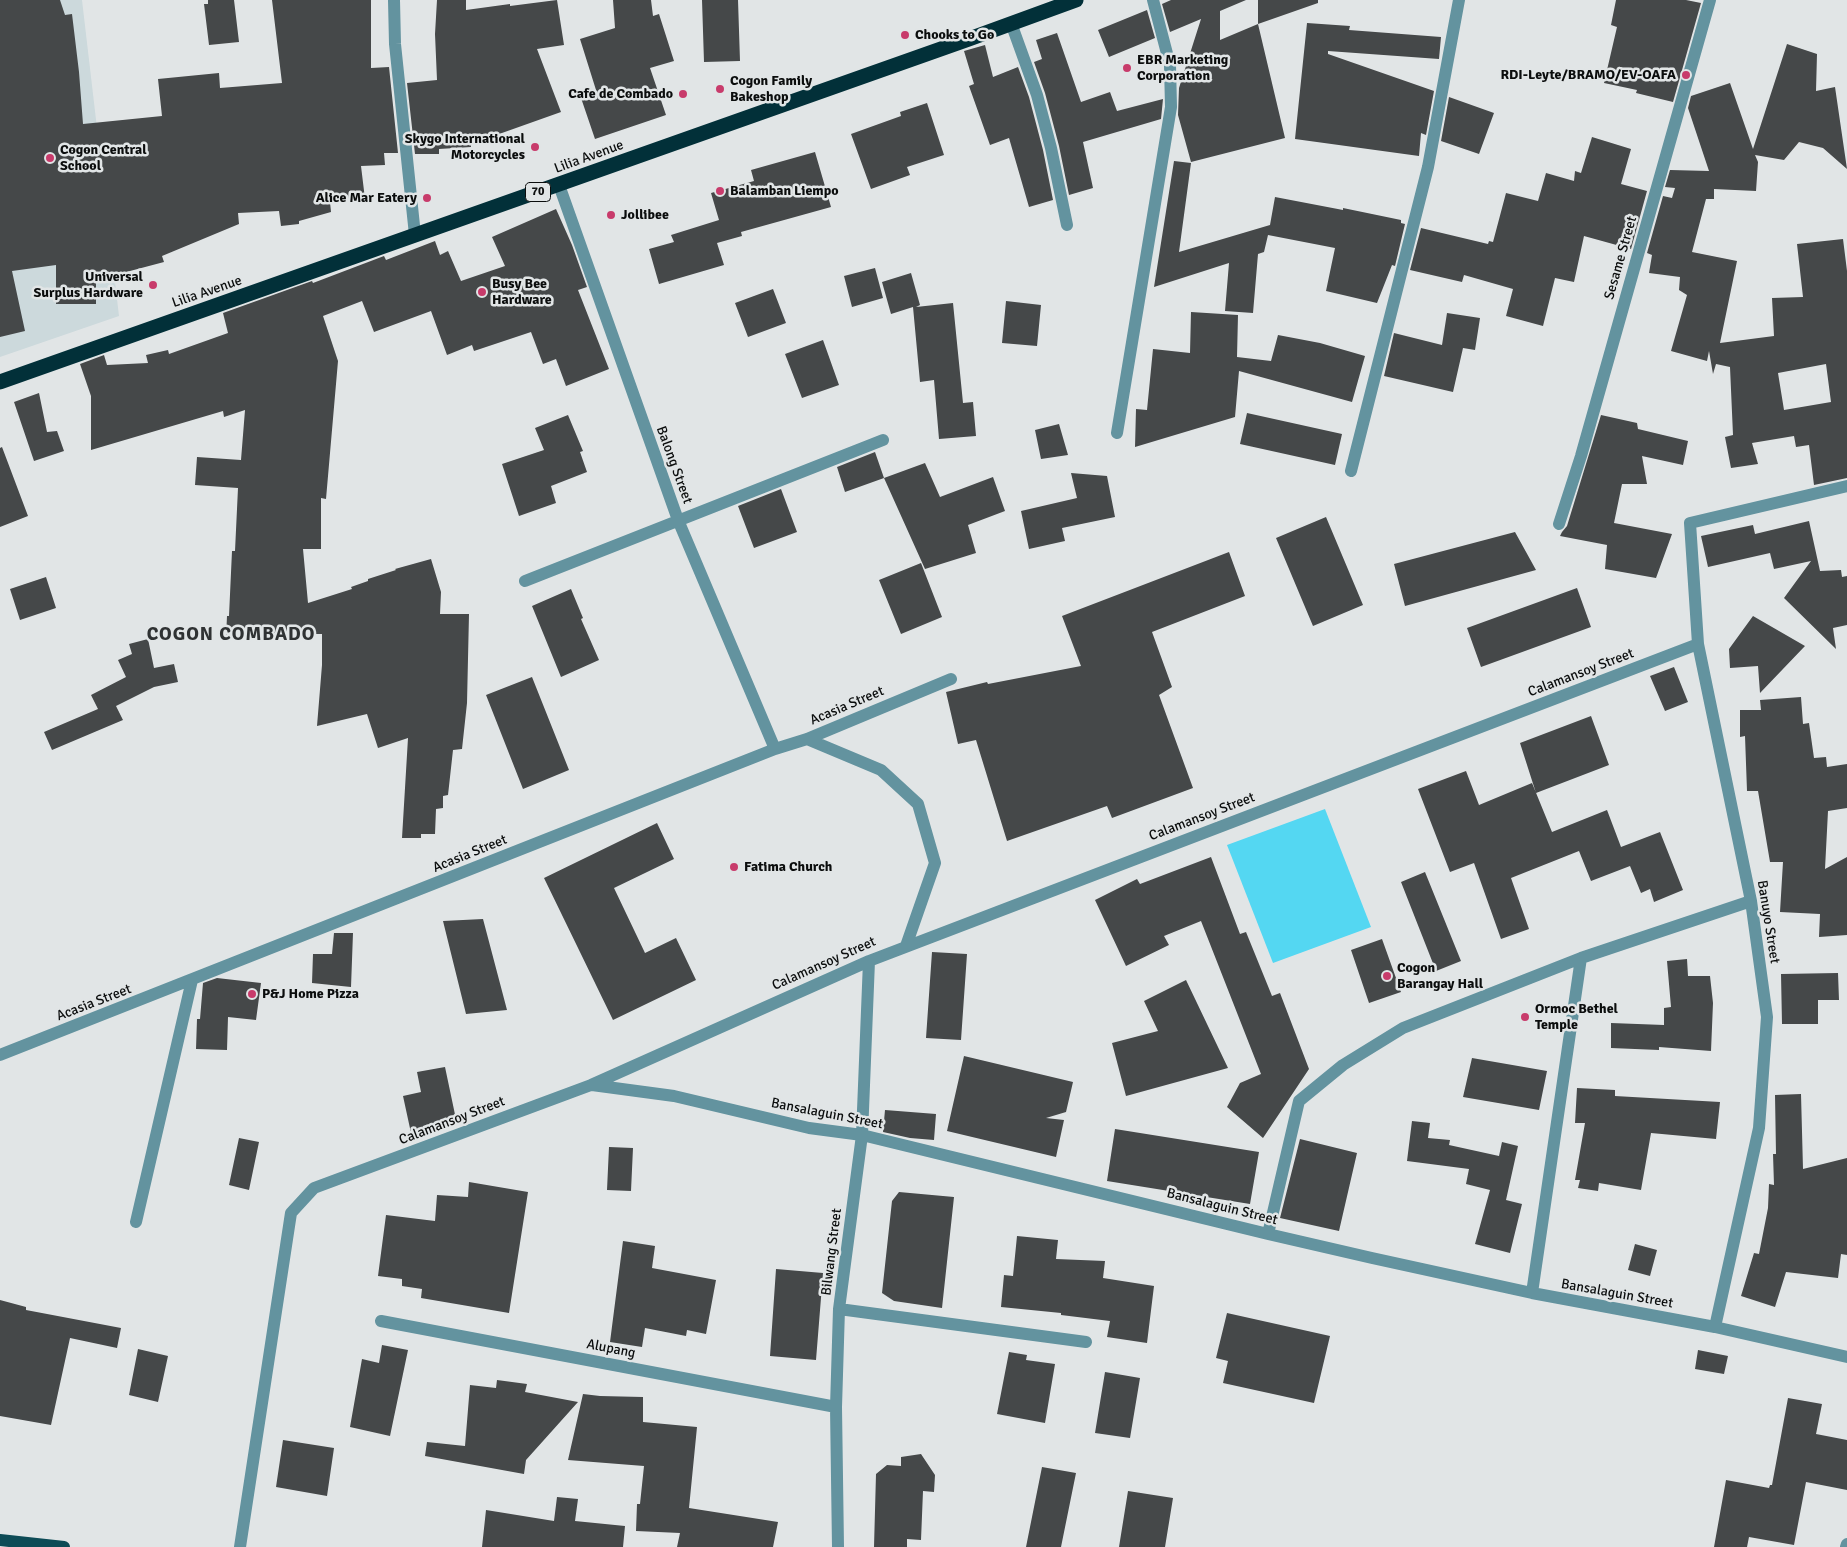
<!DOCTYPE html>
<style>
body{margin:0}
canvas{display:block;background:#e1e5e6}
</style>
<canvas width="1847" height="1547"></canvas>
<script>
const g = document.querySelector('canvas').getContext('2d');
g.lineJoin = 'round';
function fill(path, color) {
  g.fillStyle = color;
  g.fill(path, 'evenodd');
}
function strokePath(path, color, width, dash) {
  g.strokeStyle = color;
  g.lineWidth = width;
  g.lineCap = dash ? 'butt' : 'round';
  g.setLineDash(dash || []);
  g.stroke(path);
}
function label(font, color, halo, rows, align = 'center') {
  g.font = font + ' Signika,sans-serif';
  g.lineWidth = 5;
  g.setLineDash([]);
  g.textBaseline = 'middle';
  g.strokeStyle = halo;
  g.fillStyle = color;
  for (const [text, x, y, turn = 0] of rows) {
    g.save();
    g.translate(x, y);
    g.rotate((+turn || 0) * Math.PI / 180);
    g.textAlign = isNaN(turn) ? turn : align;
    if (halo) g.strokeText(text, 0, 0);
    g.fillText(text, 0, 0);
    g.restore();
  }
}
const built = new Path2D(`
 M 0,0 L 82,0 L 119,316 L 0,357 Z`);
const green = new Path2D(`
 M 1325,809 L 1371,927 L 1273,963 L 1227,845 Z`);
const building = new Path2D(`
 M 0,0 L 60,0 L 65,15 L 72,14 L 79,72 L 83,124 L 162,116 L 158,79 L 219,73 L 220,88 L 282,83 L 272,0 L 371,0 L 371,68 L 389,67 L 398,153 L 384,153 L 385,165 L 361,166 L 365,199 L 330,202 L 331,212 L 299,221 L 299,224 L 281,226 L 279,211 L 238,213 L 239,224 L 162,256 L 164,262 L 96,280 L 96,304 L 56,304 L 56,265 L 12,271 L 25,331 L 0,337 Z
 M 208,0 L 234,0 L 239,42 L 209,45 L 204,4 L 208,4 Z
 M 437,0 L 466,0 L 466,10 L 510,4 L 510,6 L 557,0 L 564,45 L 537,49 L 561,112 L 471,144 L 471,147 L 439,149 L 439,154 L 415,154 L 407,83 L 437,80 L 435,34 Z
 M 613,0 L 651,0 L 653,16 L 659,14 L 674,61 L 650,68 L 666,115 L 595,139 L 580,95 L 596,90 L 580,39 L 615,28 Z
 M 702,0 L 738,0 L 740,61 L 704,62 Z
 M 1171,0 L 1246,0 L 1220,11 L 1220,40 L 1258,24 L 1285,138 L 1191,162 L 1178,115 L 1179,88 L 1201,19 L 1170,32 L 1162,4 Z
 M 1258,0 L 1318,0 L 1318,3 L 1258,24 Z
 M 1616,0 L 1686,0 L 1701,3 L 1673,102 L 1636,93 L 1637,90 L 1604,83 L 1617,27 L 1611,25 Z
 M 1147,10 L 1155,38 L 1109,57 L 1098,30 Z
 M 1307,23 L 1350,26 L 1349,30 L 1441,37 L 1439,59 L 1328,51 L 1328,54 L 1434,91 L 1426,135 L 1421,133 L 1419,156 L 1295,139 Z
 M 1057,33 L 1081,102 L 1110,92 L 1117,111 L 1163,99 L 1161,119 L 1083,142 L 1093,188 L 1069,195 L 1059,146 L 1045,93 L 1034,62 L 1042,59 L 1036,40 Z
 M 1787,44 L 1817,54 L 1816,91 L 1835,87 L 1847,169 L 1823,148 L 1799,142 L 1784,160 L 1755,155 L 1758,162 L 1756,191 L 1714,189 L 1714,199 L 1706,199 L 1692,252 L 1737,261 L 1720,343 L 1774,336 L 1772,298 L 1803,297 L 1797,244 L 1843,239 L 1847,271 L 1847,478 L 1814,485 L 1809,445 L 1796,447 L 1794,436 L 1752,443 L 1758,464 L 1731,468 L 1725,437 L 1733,435 L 1730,367 L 1716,364 L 1713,374 L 1709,351 L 1707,361 L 1671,351 L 1687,295 L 1679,290 L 1680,277 L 1649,273 L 1652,255 L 1647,253 L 1663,196 L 1672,198 L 1675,188 L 1665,187 L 1670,170 L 1709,171 L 1688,108 L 1691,96 L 1730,83 L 1753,149 ZM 1826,364 L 1831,402 L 1784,410 L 1778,373 Z
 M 985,45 L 993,77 L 1018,67 L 1029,97 L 1043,150 L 1053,200 L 1029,207 L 1009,138 L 990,145 L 969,86 L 974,84 L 964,51 Z
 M 1449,97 L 1494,113 L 1479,154 L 1441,141 Z
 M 927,103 L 944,155 L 907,167 L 910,175 L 871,189 L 851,134 L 901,116 L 900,112 Z
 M 1592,137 L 1631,149 L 1621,184 L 1647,191 L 1631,249 L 1584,236 L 1574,282 L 1555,278 L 1543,326 L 1506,316 L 1513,289 L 1464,275 L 1462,282 L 1410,270 L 1421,228 L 1488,244 L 1489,241 L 1493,242 L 1506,193 L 1538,201 L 1546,173 L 1574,181 L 1575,171 L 1581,173 Z
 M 815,152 L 831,207 L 741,232 L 742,236 L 717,243 L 724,265 L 659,284 L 649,249 L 674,242 L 671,235 L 719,220 L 711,193 L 754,181 L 751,170 Z
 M 1174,161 L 1191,163 L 1179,252 L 1270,225 L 1275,197 L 1343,210 L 1343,208 L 1401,220 L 1401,223 L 1405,224 L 1395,266 L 1392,265 L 1377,303 L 1326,291 L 1335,248 L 1268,235 L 1264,252 L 1258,254 L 1253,313 L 1225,311 L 1229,263 L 1154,287 Z
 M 556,209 L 572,245 L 587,287 L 578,290 L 609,369 L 566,386 L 556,359 L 543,364 L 531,332 L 474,351 L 472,345 L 447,355 L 431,311 L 374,332 L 362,301 L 323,316 L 338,361 L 326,499 L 321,498 L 321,549 L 303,549 L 308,603 L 352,589 L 351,587 L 368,581 L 368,579 L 396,570 L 395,569 L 431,559 L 441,592 L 440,614 L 469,614 L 467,703 L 462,749 L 453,750 L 448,795 L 443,796 L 443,808 L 436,809 L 435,834 L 421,834 L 421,838 L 402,838 L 408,738 L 378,748 L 367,714 L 317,726 L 322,665 L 322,634 L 246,634 L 245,639 L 226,638 L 227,616 L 229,616 L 232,551 L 235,551 L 238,488 L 195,485 L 197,457 L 241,460 L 245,410 L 224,417 L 223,411 L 91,450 L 91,396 L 80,364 L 104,355 L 107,365 L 148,363 L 146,355 L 168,350 L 169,354 L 228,333 L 223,313 L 312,281 L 313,283 L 384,256 L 386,260 L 435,241 L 440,255 L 448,251 L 461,281 L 505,266 L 492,237 Z
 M 875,268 L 883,298 L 852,307 L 844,276 Z
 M 911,273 L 920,305 L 916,307 L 953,303 L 963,403 L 973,402 L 976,436 L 939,439 L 934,380 L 920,382 L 913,307 L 891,314 L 882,282 Z
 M 773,289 L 786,323 L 748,337 L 735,303 Z
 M 1006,301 L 1041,305 L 1037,346 L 1002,343 Z
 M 1191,312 L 1238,315 L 1237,357 L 1271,361 L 1278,335 L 1320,343 L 1365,356 L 1352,402 L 1239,371 L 1235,417 L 1135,447 L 1136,409 L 1147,410 L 1153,349 L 1190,353 Z
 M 1447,313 L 1480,318 L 1475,350 L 1463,348 L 1453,392 L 1384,376 L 1394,333 L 1442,345 Z
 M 823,340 L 839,385 L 802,398 L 785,354 Z
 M 39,393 L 47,432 L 57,431 L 64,451 L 34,461 L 14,402 Z
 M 1247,413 L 1342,434 L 1335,465 L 1240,444 Z
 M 568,415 L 583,451 L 580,452 L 587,472 L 551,486 L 556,503 L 519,516 L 502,464 L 544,450 L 535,428 Z
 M 1601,415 L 1637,423 L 1638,429 L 1688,441 L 1683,465 L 1642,456 L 1647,484 L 1622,484 L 1614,523 L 1672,534 L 1656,578 L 1605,569 L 1607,545 L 1560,536 L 1562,532 L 1567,526 Z
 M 1059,424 L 1068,455 L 1041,459 L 1035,430 Z
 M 2,447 L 28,516 L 0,527 L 0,448 Z
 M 875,452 L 884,478 L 845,492 L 837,467 Z
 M 925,463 L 940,497 L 993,477 L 1005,511 L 968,525 L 976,553 L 925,569 L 884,478 Z
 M 1071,473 L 1107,476 L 1115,517 L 1062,528 L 1065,541 L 1029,549 L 1021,511 L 1077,498 Z
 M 781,489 L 797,532 L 754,548 L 738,506 Z
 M 1326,517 L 1363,605 L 1313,626 L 1276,538 Z
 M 1809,521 L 1820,571 L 1841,570 L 1842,577 L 1847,576 L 1847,625 L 1833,628 L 1836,649 L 1784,598 L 1811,561 L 1774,569 L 1770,553 L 1708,567 L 1701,536 L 1753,525 L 1755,534 Z
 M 1515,532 L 1536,570 L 1405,606 L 1394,564 Z
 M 1229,552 L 1245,596 L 1152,632 L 1172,687 L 1159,695 L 1193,788 L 1112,818 L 1107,806 L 1007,841 L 976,740 L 958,744 L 946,692 L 987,682 L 988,684 L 1081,666 L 1062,616 Z
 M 921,563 L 942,617 L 901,634 L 879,580 Z
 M 46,577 L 56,608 L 20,620 L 10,589 Z
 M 1577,588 L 1591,627 L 1481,667 L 1467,628 Z
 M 571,589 L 583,618 L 581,619 L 599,660 L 561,677 L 532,606 Z
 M 1753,616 L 1805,646 L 1760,693 L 1758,666 L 1730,668 L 1729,649 Z
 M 148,639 L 154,668 L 174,664 L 178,682 L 154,687 L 116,706 L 123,720 L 52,750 L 44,732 L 98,709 L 91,695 L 126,677 L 118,660 L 132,654 L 129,644 Z
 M 1674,667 L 1688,702 L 1665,711 L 1650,676 Z
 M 532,677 L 569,770 L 523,789 L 486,695 Z
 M 1801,697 L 1803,724 L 1809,723 L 1814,758 L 1826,757 L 1827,767 L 1847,764 L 1847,808 L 1828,811 L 1825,869 L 1847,857 L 1847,935 L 1819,937 L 1820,914 L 1780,912 L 1783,862 L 1770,862 L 1758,791 L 1747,791 L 1745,736 L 1740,737 L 1740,710 L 1761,710 L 1760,700 Z
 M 1591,716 L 1609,765 L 1536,793 L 1520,743 Z
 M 1466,771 L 1479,805 L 1532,783 L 1552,832 L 1607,810 L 1621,847 L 1660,832 L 1683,890 L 1654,902 L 1650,889 L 1641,893 L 1630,866 L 1591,881 L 1579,851 L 1511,878 L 1529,929 L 1501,939 L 1474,863 L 1450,872 L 1418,789 Z
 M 657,823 L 674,859 L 614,888 L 645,953 L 676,938 L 696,980 L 613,1020 L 544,878 Z
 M 1211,857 L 1240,934 L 1246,932 L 1272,996 L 1280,993 L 1309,1069 L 1263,1138 L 1227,1107 L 1240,1083 L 1261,1074 L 1201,921 L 1164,936 L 1169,945 L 1126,966 L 1095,900 L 1137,879 L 1140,884 Z
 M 1425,872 L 1461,961 L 1436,971 L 1401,882 Z
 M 483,919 L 507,1010 L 466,1014 L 443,921 Z
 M 334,933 L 353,933 L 351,987 L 312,983 L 313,954 L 332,954 Z
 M 1382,939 L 1401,992 L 1369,1003 L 1351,950 Z
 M 932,952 L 967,954 L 961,1040 L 926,1038 Z
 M 1687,959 L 1688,976 L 1710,976 L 1713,1003 L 1711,1051 L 1659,1047 L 1659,1050 L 1611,1048 L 1611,1023 L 1664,1025 L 1664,1008 L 1671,1007 L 1667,961 Z
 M 1838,973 L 1839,1000 L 1818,1000 L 1818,1024 L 1782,1024 L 1781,974 Z
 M 217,978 L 261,983 L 256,1020 L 228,1017 L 227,1050 L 196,1049 L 197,1019 L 200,1019 L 203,983 Z
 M 1186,980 L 1228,1068 L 1126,1096 L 1112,1043 L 1158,1031 L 1144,1001 Z
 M 964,1056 L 1073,1082 L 1066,1112 L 1046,1118 L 1064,1120 L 1056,1157 L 947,1131 Z
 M 1472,1058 L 1547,1071 L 1539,1110 L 1463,1097 Z
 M 445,1067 L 457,1124 L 411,1133 L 403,1096 L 421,1092 L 417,1072 Z
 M 1577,1088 L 1615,1090 L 1615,1096 L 1720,1102 L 1716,1139 L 1651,1133 L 1641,1190 L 1599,1183 L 1598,1191 L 1578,1188 L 1580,1180 L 1575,1180 L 1585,1123 L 1575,1123 Z
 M 1801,1094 L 1803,1169 L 1847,1158 L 1847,1255 L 1841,1254 L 1838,1278 L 1786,1272 L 1775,1307 L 1741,1296 L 1754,1253 L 1759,1254 L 1768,1208 L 1769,1184 L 1774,1185 L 1773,1154 L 1776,1154 L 1775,1095 Z
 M 885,1110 L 936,1114 L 934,1140 L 910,1138 L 883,1132 Z
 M 1412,1121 L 1430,1123 L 1428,1138 L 1450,1140 L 1449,1145 L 1499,1156 L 1502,1142 L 1518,1146 L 1506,1200 L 1522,1204 L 1510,1253 L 1475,1244 L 1490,1190 L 1466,1184 L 1469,1169 L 1407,1161 Z
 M 1115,1129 L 1259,1152 L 1250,1204 L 1107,1181 Z
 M 239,1138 L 259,1142 L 249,1190 L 229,1185 Z
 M 1300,1139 L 1357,1153 L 1339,1231 L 1280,1218 Z
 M 609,1147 L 633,1148 L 631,1191 L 607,1190 Z
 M 469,1182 L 528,1192 L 509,1313 L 421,1298 L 422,1289 L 402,1286 L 402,1279 L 378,1276 L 386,1215 L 435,1221 L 437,1195 L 468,1197 Z
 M 899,1192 L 954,1197 L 942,1308 L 894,1301 L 882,1293 L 892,1201 Z
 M 1017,1236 L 1058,1240 L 1056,1259 L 1105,1261 L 1103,1278 L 1154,1286 L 1147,1343 L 1107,1337 L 1110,1321 L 1061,1315 L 1061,1313 L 1001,1307 L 1004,1275 L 1013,1276 Z
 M 623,1241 L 655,1246 L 652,1268 L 716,1280 L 706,1334 L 687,1330 L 686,1336 L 645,1328 L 642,1347 L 610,1342 Z
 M 1635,1244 L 1657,1250 L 1650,1276 L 1628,1270 Z
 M 776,1269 L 823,1273 L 816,1360 L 770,1356 Z
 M 0,1300 L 26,1307 L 26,1310 L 121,1328 L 117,1348 L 70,1338 L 51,1425 L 0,1416 Z
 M 1227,1313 L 1330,1336 L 1314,1403 L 1223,1383 L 1228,1361 L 1216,1358 Z
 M 382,1345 L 408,1350 L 390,1436 L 350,1427 L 362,1359 L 379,1363 Z
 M 138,1349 L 168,1356 L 158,1402 L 129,1395 Z
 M 1698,1350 L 1728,1356 L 1724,1374 L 1695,1369 Z
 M 1009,1352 L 1027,1355 L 1026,1360 L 1055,1364 L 1045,1423 L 997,1414 Z
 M 1105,1372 L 1140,1378 L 1130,1438 L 1095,1433 Z
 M 497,1380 L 527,1384 L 525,1392 L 578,1402 L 526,1460 L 524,1474 L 425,1456 L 427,1442 L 465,1446 L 470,1385 L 496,1388 Z
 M 583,1394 L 600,1396 L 643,1397 L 643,1422 L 697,1427 L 689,1508 L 778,1522 L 773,1547 L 677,1547 L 680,1533 L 636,1531 L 637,1504 L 640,1504 L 644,1466 L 568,1460 Z
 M 1788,1398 L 1822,1404 L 1816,1434 L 1847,1440 L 1847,1490 L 1806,1482 L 1794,1545 L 1749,1537 L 1747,1547 L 1714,1547 L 1726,1480 L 1769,1488 L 1770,1485 L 1772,1485 Z
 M 283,1440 L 334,1448 L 327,1496 L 276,1487 Z
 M 921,1454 L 935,1475 L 934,1492 L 923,1491 L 921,1540 L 907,1539 L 907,1547 L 874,1547 L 876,1474 L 887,1465 L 901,1466 L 901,1457 Z
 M 1042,1467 L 1076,1473 L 1061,1547 L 1026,1547 Z
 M 1128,1491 L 1173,1498 L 1165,1547 L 1119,1547 Z
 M 557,1497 L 578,1499 L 575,1521 L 625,1526 L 623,1547 L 482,1547 L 486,1510 L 554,1521 Z`);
const minor = new Path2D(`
 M 394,0 L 395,44 L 415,235
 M 1011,23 L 1037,95 L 1051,148 L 1067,225
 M 559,185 L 678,520 L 775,749
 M 1117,433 L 1171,107 L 1170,65 L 1153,0
 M 1351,471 L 1428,167 L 1459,0
 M 1559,524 L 1581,456 L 1710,0
 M 525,581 L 883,440
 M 807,739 L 881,770 L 918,804 L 935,863 L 906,946
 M 0,1055 L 775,749 L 807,739 L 951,679
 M 592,1085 L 674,1096 L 809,1128 L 862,1135 L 1268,1234 L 1372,1258 L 1532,1293 L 1715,1327 L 1847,1357
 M 136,1222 L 192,980
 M 1268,1234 L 1299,1101 L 1343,1065 L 1403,1028 L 1581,958 L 1751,901
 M 1532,1293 L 1581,958
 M 839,1309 L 1086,1342
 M 381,1321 L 836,1407
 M 1715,1327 L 1759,1128 L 1767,1017 L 1751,901 L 1698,644 L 1690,523 L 1847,486
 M 240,1547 L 291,1213 L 314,1188 L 591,1085 L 869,961 L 1698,644
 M 838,1547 L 836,1407 L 839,1309 L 862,1135 L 869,961
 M 1846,1547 L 1847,1544`);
const major = new Path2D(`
 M 0,1540 L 64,1547`);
const highway = new Path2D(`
 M 0,382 L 969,39 L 1076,0`);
const markers = [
 [905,35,5,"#c83b6b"],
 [1127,68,5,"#c83b6b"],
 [1686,75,5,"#c83b6b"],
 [720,89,5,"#c83b6b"],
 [683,94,5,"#c83b6b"],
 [535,147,5,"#c83b6b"],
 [50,158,5,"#c83b6b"],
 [720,191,5,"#c83b6b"],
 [427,198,5,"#c83b6b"],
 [611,215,5,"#c83b6b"],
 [153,285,5,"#c83b6b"],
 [482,292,5,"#c83b6b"],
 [734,867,5,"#c83b6b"],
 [1387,976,5,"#c83b6b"],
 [252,994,5,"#c83b6b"],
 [1525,1017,5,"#c83b6b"]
];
const shields = [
 [538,192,25]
];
const shieldNames = [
 ["70",538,192]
];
const poiNames = [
 ["Chooks to Go",915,35],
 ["EBR Marketing",1137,60],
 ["Corporation",1137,76],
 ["RDI-Leyte/BRAMO/EV-OAFA",1676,75,"right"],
 ["Cogon Family",730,81],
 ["Bakeshop",730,97],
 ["Cafe de Combado",673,94,"right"],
 ["Skygo International",525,139,"right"],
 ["Motorcycles",525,155,"right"],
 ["Cogon Central",60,150],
 ["School",60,166],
 ["Balamban Liempo",730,191],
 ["Alice Mar Eatery",417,198,"right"],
 ["Jollibee",621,215],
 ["Universal",143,277,"right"],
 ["Surplus Hardware",143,293,"right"],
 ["Busy Bee",492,284],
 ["Hardware",492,300],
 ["Fatima Church",744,867],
 ["Cogon",1397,968],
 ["Barangay Hall",1397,984],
 ["P&J Home Pizza",262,994],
 ["Ormoc Bethel",1535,1009],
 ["Temple",1535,1025]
];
const streetNames = [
 ["Lilia Avenue",589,157,-20],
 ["Sesame Street",1621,258,-74],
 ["Lilia Avenue",207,292,-19],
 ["Balong Street",674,465,70],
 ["Calamansoy Street",1581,673,-21],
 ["Acasia Street",847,706,-23],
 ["Calamansoy Street",1202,817,-21],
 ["Acasia Street",470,854,-22],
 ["Banuyo Street",1768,922,81],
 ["Calamansoy Street",824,964,-24],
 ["Acasia Street",94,1003,-21],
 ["Bansalaguin Street",827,1114,11],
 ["Calamansoy Street",452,1121,-21],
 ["Bansalaguin Street",1222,1207,14],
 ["Bilwang Street",832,1252,-83],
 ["Bansalaguin Street",1617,1294,10],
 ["Alupang",611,1349,11]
];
const districtNames = [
 ["COGON COMBADO",231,635]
];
fill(built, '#ccd9dc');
fill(green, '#54d7f2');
fill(building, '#454849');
strokePath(minor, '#63939f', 12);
strokePath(major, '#0d4b56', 12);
strokePath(highway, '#023039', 15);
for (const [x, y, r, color] of markers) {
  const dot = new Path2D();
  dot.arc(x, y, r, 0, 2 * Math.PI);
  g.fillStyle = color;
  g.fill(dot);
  strokePath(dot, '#e1e5e6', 2);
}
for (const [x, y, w] of shields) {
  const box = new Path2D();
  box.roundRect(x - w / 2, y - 9.5, w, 19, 4);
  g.fillStyle = '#e1e5e6';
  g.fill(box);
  strokePath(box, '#0b0d0d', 1);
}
label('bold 12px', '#0b0d0d', null, shieldNames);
label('bold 14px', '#0b0d0d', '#e1e5e6', poiNames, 'left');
label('14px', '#0b0d0d', '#e1e5e6', streetNames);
g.letterSpacing = '1px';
label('bold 19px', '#2f3233', '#e1e5e6', districtNames);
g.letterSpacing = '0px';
</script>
